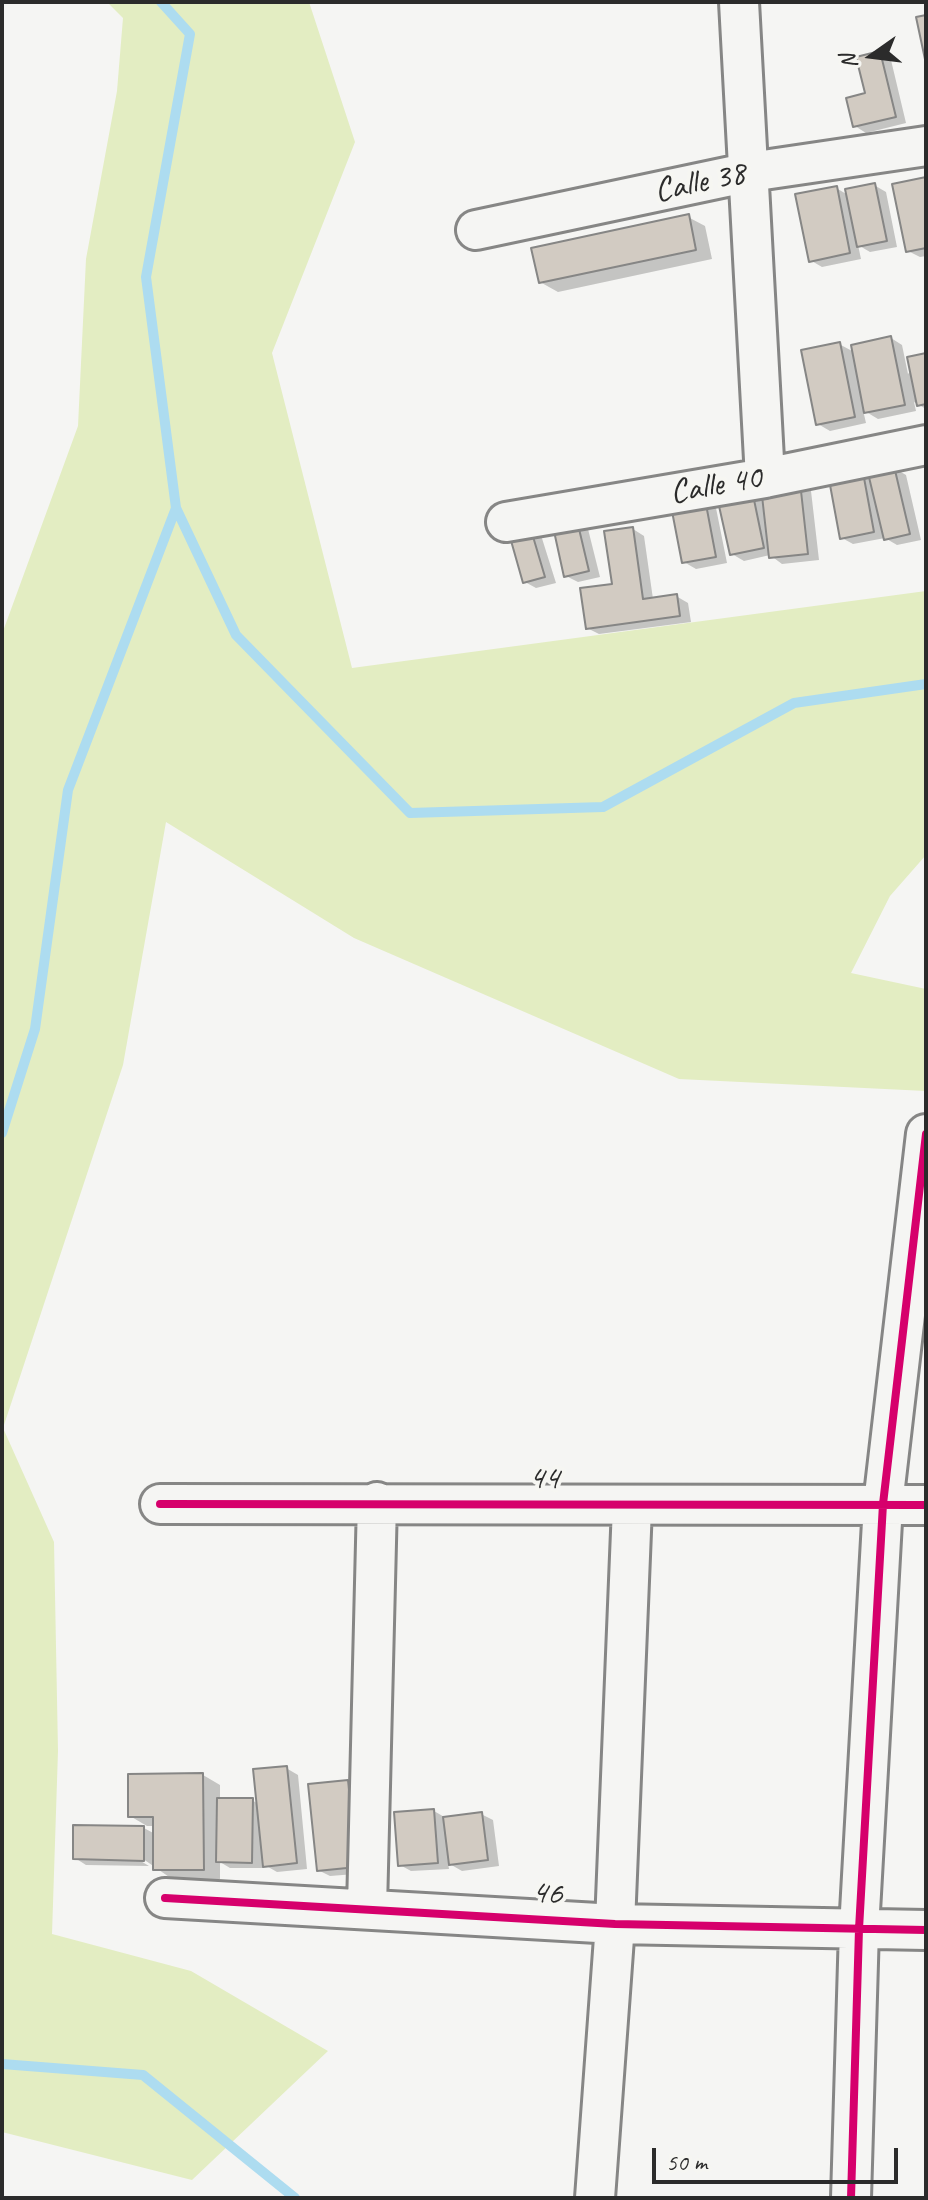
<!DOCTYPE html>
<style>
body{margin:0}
#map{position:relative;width:928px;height:2200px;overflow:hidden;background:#f5f5f3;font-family:Caveat,sans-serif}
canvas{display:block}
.frame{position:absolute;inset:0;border:4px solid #2b2b2b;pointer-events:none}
.north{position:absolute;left:832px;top:16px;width:80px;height:80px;-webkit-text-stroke:6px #f6f6f2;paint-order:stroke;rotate:256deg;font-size:22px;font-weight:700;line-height:32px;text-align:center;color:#2b2b2b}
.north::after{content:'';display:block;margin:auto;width:28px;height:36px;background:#2b2b2b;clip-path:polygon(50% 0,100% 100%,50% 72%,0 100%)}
.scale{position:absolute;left:652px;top:2148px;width:246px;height:36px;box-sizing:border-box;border:4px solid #2b2b2b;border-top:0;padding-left:10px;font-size:24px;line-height:28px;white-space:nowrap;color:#2b2b2b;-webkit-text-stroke:6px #f6f6f2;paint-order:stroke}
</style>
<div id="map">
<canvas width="928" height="2200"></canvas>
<div class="frame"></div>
<div class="north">N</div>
<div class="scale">50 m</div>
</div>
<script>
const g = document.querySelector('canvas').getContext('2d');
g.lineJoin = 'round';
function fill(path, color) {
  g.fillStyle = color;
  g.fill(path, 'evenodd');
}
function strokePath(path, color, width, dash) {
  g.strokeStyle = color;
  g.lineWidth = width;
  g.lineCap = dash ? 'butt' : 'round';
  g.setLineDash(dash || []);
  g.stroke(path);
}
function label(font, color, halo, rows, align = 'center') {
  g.font = font + ' Caveat,sans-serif';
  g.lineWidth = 8;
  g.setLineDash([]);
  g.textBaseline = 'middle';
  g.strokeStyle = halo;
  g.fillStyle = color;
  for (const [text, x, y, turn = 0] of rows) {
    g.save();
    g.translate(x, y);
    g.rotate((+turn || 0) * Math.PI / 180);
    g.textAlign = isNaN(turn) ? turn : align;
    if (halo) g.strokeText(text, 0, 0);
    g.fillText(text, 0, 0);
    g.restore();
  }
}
const green = new Path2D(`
 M 107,2 L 309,2 L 355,142 L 272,353 L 352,668 L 926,591 L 926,855 L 890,896 L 851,973 L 926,989 L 926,1091 L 679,1079 L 354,938 L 166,822 L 123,1065 L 3,1428 L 54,1542 L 58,1751 L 52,1934 L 191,1971 L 328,2051 L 192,2180 L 2,2132 L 2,634 L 78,426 L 86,259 L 117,91 L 123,18 Z`);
const shadow = new Path2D(`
 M 880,54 L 891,60 L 906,123 L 866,133 L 855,126 Z
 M 926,179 L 926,256 L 920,257 L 908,251 Z
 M 874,185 L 886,192 L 897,247 L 870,252 L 858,245 L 861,259 L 822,267 L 810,260 L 836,188 L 848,195 Z
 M 688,217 L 705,226 L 712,259 L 558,292 L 540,282 Z
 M 891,338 L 902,345 L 908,374 L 926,355 L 926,409 L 914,402 L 916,411 L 878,419 L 863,410 L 866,423 L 830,431 L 818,424 L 839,344 L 854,352 Z
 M 894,468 L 906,475 L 921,540 L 897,545 L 885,538 L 853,544 L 842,538 L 830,475 Z
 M 799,484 L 811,491 L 819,560 L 782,564 L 770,555 L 744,561 L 732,554 L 751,492 L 764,499 Z
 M 704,501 L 716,508 L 727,563 L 696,569 L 684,562 Z
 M 554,524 L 587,525 L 600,577 L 578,582 L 566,576 Z
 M 633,529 L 644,536 L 653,599 L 676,596 L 688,603 L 691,622 L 599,634 L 587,628 L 614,585 Z
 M 510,531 L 540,532 L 556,583 L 536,588 L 525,582 Z
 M 286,1768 L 298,1775 L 307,1869 L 277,1872 L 263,1864 L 263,1868 L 230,1868 L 220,1862 L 220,1879 L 172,1879 L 136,1854 L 134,1857 L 149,1866 L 86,1865 L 75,1858 L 144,1828 L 155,1834 L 155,1826 L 147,1826 L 130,1816 L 203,1775 L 220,1785 L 220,1800 L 252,1800 L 258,1804 Z
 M 348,1782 L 360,1789 L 368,1873 L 330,1876 L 318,1870 Z
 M 434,1811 L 446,1818 L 481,1814 L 493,1820 L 499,1866 L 462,1871 L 448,1863 L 449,1869 L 411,1871 L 400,1865 Z`);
const stream = new Path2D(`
 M 161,2 L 190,34 L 146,277 L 176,508 L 236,635 L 410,813 L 603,807 L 794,703 L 926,684
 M 2,1133 L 35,1029 L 68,790 L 176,508
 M 2,2064 L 143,2075 L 295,2198`);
const building = new Path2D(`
 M 926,15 L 926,64 L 916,17 Z
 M 880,51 L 896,117 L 853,127 L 846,98 L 865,93 L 856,57 Z
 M 926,177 L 926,248 L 906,252 L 892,184 Z
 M 875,183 L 887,241 L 857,247 L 845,189 Z
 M 837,186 L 850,253 L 809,262 L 795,194 Z
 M 689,214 L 696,250 L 539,283 L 531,248 Z
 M 891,336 L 905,405 L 864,413 L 851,345 Z
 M 840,342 L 855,417 L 816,425 L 801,350 Z
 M 926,353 L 926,404 L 917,406 L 907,357 Z
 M 894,466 L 910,534 L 884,540 L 868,473 Z
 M 862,467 L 874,532 L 840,539 L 828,474 Z
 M 800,482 L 808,554 L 769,558 L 761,487 Z
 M 752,490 L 764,548 L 730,555 L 717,497 Z
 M 705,499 L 716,557 L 682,563 L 671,506 Z
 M 576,516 L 589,571 L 564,577 L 552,522 Z
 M 529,523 L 545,577 L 523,583 L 508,530 Z
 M 633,527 L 643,599 L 677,594 L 680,616 L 586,629 L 580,588 L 612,584 L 604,531 Z
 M 287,1766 L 297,1863 L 263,1867 L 253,1769 Z
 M 203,1773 L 204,1870 L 153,1870 L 153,1817 L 128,1817 L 128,1774 Z
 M 348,1780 L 357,1867 L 317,1871 L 308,1784 Z
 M 217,1798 L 253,1798 L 252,1863 L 216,1862 Z
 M 434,1809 L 438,1863 L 398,1866 L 394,1812 Z
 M 482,1812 L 488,1860 L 449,1865 L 443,1817 Z
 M 73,1825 L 144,1826 L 144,1861 L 73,1859 Z`);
const minor = new Path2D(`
 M 739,2 L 765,478
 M 476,230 L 750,172 L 926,146
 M 506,522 L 765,478 L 926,445
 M 160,1504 L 926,1505
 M 165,1898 L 615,1924 L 926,1930
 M 367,1908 L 377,1502
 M 595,2198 L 615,1924 L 632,1507
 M 851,2198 L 859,1929 L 883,1504 L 926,1134`);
const cycleway = new Path2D(`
 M 160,1504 L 926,1505
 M 165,1898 L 615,1924 L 926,1930
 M 851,2198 L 859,1929 L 883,1504 L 926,1134`);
const streetNames = [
 ["Calle 38",700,183,-12],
 ["Calle 40",716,486,-10],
 ["44",544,1479,1],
 ["46",547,1894,4]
];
fill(green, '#e3edc2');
fill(shadow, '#0003');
strokePath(stream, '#addcf0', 10);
fill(building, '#d2cbc2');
strokePath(building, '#868685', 2);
strokePath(minor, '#868685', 44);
strokePath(minor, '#f5f5f3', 38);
strokePath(cycleway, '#d6006c', 8);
label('34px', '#2b2b2b', '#f6f6f2', streetNames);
</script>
